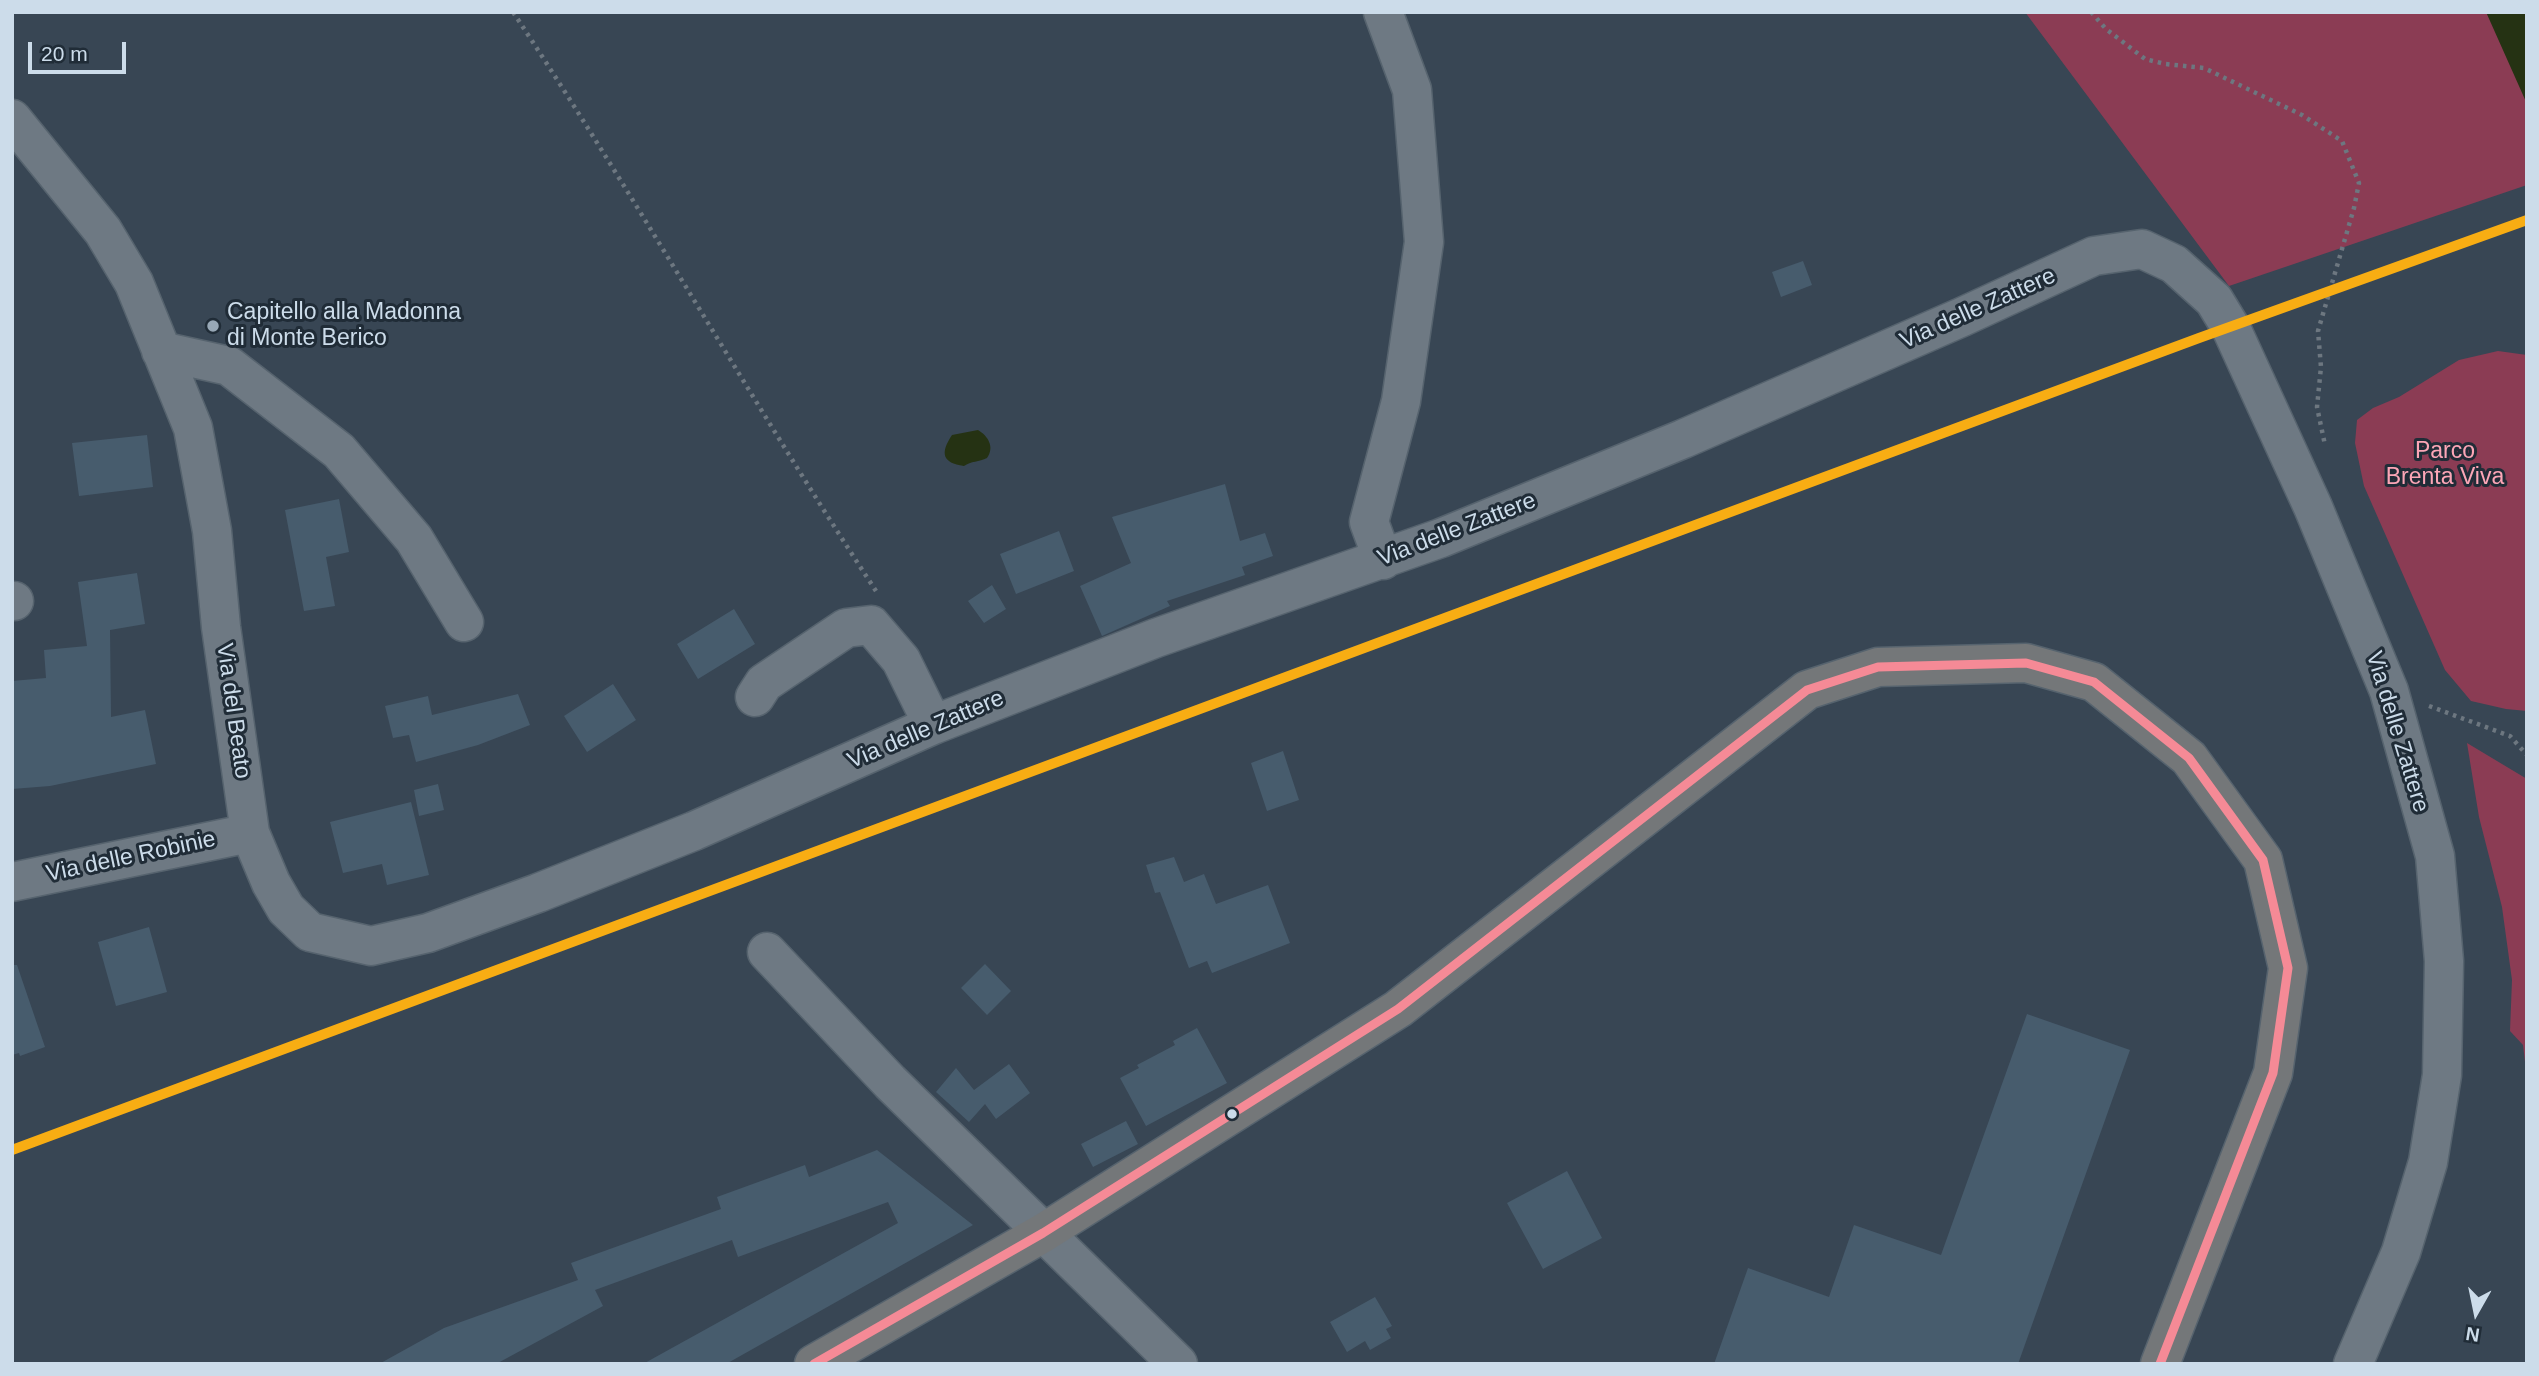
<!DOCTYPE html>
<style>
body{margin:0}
#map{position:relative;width:2539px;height:1376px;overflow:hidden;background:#384654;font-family:Arial,sans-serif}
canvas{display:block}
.frame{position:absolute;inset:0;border:14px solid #ccdcea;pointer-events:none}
.north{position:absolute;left:2441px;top:1278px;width:70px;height:70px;-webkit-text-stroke:5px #202c37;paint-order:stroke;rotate:189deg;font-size:19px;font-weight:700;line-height:28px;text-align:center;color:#ccdcea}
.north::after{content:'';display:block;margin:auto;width:24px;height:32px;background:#ccdcea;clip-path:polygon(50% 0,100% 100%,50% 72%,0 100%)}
.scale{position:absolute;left:28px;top:42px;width:98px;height:32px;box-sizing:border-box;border:4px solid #ccdcea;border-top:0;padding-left:9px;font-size:21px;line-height:24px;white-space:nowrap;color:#ccdcea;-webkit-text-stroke:5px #202c37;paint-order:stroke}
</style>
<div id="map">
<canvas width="2539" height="1376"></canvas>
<div class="frame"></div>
<div class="north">N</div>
<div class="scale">20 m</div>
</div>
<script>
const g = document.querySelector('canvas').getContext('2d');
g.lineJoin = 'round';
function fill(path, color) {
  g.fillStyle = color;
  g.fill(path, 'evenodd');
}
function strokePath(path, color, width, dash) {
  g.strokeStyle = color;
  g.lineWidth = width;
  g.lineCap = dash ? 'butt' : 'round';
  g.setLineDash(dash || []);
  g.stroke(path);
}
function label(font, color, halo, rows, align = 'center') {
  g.font = font + ' Arial,sans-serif';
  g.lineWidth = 6;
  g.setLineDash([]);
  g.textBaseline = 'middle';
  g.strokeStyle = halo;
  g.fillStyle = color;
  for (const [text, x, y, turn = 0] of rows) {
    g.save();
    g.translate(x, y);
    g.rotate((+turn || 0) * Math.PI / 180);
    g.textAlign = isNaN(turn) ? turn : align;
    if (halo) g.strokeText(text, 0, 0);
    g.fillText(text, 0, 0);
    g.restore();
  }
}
const green = new Path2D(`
 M 2025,12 L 2527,12 L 2527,185 L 2229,286 Z
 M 2498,351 L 2527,355 L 2527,711 L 2506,709 L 2471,701 L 2445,670 L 2364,486 L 2355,443 L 2357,420 L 2373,408 L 2399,397 L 2459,360 Z
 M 2467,743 L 2527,779 L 2527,1079 L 2523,1045 L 2510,1031 L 2512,980 L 2502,907 L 2479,817 Z`);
const water = new Path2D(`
 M 2486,12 L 2527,12 L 2527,104 Z
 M 978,430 C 988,436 995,447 987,458 C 979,462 971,461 964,466 C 942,463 940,453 952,435 Z`);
const building = new Path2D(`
 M 1803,261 L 1812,285 L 1781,297 L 1772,272 Z
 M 147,435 L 153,487 L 79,496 L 72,443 Z
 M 1225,484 L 1240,541 L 1265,533 L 1273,556 L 1242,567 L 1245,575 L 1167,601 L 1170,606 L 1102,636 L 1080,586 L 1131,563 L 1112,517 Z
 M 339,499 L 349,552 L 326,557 L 335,606 L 304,611 L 285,510 Z
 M 1059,531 L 1074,571 L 1016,594 L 1000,554 Z
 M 137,573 L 145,624 L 110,630 L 111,717 L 145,710 L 156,764 L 50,786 L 12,789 L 12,681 L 46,678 L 44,650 L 87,646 L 78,582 Z
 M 992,585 L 1006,609 L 984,623 L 968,601 Z
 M 734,609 L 755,644 L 698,679 L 677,644 Z
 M 613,684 L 636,720 L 587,752 L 564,716 Z
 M 518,694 L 530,725 L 478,745 L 416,762 L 409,735 L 393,738 L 385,706 L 428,696 L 432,715 Z
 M 1283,751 L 1299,800 L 1267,811 L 1251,763 Z
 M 438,784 L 444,810 L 419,816 L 414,790 Z
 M 411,802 L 429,875 L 387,885 L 382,864 L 343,873 L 330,822 Z
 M 1174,857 L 1184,882 L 1204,874 L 1216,904 L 1268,885 L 1290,943 L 1212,973 L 1207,961 L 1189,968 L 1160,892 L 1155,893 L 1146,865 Z
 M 149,927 L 167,992 L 116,1006 L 98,942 Z
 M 985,964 L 1011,991 L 987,1015 L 961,988 Z
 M 12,965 L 17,965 L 45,1047 L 20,1056 L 19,1053 L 12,1055 Z
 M 2027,1014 L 2130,1050 L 2018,1364 L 1714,1364 L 1748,1268 L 1829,1297 L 1854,1225 L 1941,1255 Z
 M 1197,1028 L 1227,1083 L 1146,1126 L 1120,1078 L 1139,1068 L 1137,1065 L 1175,1045 L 1173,1041 Z
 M 1009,1064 L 1030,1093 L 996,1119 L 985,1104 L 969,1122 L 936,1092 L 956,1068 L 974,1090 Z
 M 1126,1121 L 1138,1144 L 1093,1167 L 1081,1144 Z
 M 877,1150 L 973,1225 L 726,1364 L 643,1364 L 898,1223 L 888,1202 L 738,1257 L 732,1240 L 595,1290 L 603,1306 L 496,1364 L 379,1364 L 444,1328 L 578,1280 L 571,1263 L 721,1209 L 717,1197 L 805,1165 L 809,1177 Z
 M 1567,1171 L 1602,1238 L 1543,1269 L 1507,1203 Z
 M 1375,1297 L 1392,1326 L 1386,1329 L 1391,1338 L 1370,1350 L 1365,1341 L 1347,1352 L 1330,1322 Z`);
const path = new Path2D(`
 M 513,12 C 639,202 751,401 876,591
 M 2091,12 L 2106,29 L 2145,59 L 2165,64 L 2204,68 L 2302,115 L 2342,141 L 2359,183 L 2354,208 L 2318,331 L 2321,367 L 2317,407 L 2325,445
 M 2429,706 L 2510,736 L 2527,755`);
const minor = new Path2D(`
 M 1383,12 L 1412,90 L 1424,242 L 1401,401 L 1369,522 L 1383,560
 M 12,119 L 103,231 L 134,283 L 193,428 L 212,531 L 221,627 L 250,833 L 271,883 L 286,909 L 310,932 L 371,946 L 428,933 L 538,893 L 694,831 L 933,725 L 1156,638 L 1441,538 L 1683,439 L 1962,317 L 2094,256 L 2142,249 L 2174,264 L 2214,300 L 2231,328 L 2313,507 L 2389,691 L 2435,856 L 2444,961 L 2442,1075 L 2428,1162 L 2401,1252 L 2353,1364
 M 161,351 L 229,366 L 339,451 L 414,539 L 464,622
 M 12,601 L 14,601
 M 755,697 L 764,683 L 846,628 L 871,625 L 901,660 L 933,725
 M 12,882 L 250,833
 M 767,952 L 890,1082 L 1178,1364`);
const major = new Path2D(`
 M 814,1364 L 1043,1233 L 1398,1009 L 1807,690 L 1878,667 L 2026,663 L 2094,682 L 2189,758 L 2263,860 L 2288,968 L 2273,1073 L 2160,1364`);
const bus1 = new Path2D(`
 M 814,1364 L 1043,1233 L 1398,1009 L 1807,690 L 1878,667 L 2026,663 L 2094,682 L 2189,758 L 2263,860 L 2288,968 L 2273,1073 L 2160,1364`);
const rail1 = new Path2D(`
 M 12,1150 L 2199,338 L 2527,220`);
const markers = [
 [213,326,7,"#98a8b6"],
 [1232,1114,6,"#ccdcea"]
];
const streetNames = [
 ["Via delle Zattere",1978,309,-24],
 ["Via delle Zattere",1457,530,-21],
 ["Via del Beato",233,711,82],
 ["Via delle Zattere",926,730,-23],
 ["Via delle Zattere",2397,732,73],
 ["Via delle Robinie",131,857,-12]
];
const poiNames = [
 ["Capitello alla Madonna",227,313],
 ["di Monte Berico",227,339]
];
const parkNames = [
 ["Parco",2445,452],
 ["Brenta Viva",2445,478]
];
fill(green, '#8b3c54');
fill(water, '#253213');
fill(building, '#475c6d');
strokePath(minor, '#56636e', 41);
strokePath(major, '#56636e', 41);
strokePath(path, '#6d7780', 4.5, [3.5, 5]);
strokePath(minor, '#6e7983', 38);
strokePath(major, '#747779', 38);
strokePath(bus1, '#f58a96', 9);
strokePath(rail1, '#f8ad13', 10);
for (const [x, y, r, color] of markers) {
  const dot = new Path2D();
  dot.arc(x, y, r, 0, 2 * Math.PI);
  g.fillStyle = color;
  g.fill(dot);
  strokePath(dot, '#202c37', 2.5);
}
label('23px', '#ccdcea', '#202c37', streetNames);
label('23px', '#ccdcea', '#202c37', poiNames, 'left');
label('23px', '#fca6b7', '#202c37', parkNames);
</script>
